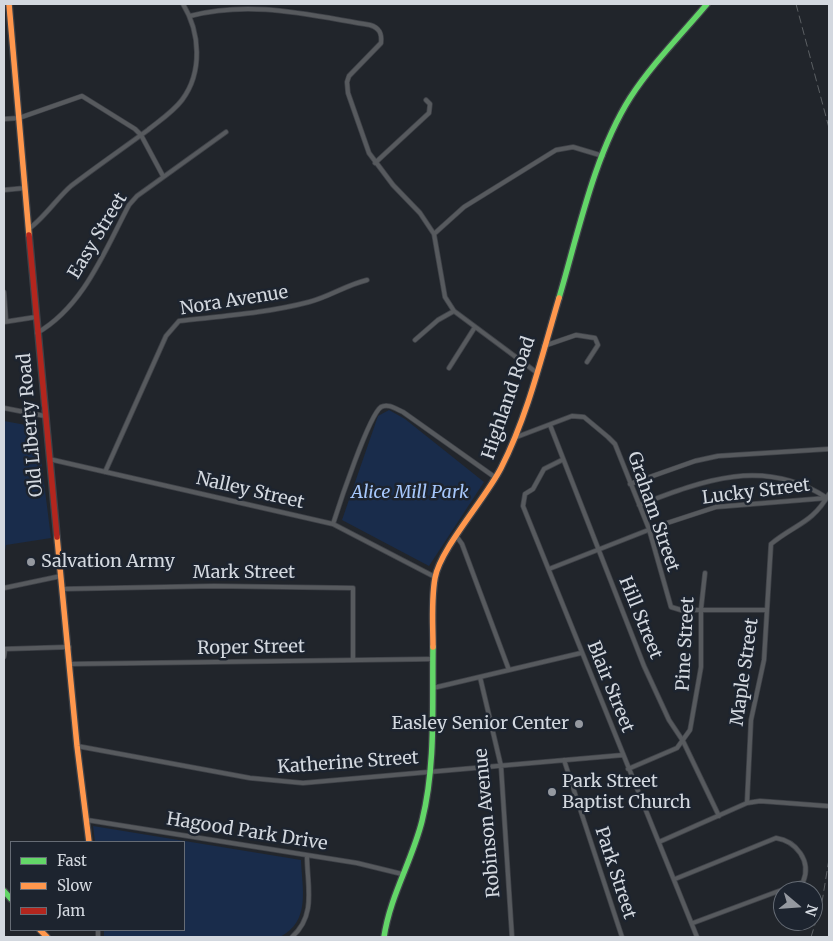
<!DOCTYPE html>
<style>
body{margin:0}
#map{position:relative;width:833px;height:941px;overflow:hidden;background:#21252b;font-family:Merriweather,serif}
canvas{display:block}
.frame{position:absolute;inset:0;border:5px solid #d3d8df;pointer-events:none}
.legend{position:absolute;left:10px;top:841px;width:175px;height:90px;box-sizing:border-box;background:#1d242f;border:1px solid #666c75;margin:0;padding:6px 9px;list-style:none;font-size:15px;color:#d3d8df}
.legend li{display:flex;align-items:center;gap:10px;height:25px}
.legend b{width:25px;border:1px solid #666c75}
.north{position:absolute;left:773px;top:881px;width:50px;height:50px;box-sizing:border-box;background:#1d242f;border:1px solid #666c75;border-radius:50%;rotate:108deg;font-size:14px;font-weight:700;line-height:20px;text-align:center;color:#d3d8df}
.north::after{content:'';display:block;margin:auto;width:18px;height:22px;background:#9599a0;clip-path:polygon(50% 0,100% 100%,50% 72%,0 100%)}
</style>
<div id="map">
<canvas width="833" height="941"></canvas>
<div class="frame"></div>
<ul class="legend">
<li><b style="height:6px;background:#63d668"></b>Fast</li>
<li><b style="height:6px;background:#ff974d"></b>Slow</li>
<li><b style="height:6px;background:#b3261e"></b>Jam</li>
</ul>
<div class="north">N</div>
</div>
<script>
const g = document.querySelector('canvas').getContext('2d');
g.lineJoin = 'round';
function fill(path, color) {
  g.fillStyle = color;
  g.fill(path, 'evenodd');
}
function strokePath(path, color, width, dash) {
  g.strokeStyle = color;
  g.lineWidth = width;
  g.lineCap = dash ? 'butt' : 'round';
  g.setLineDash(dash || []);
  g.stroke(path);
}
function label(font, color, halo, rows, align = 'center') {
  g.font = font + ' Merriweather,serif';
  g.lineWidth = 5;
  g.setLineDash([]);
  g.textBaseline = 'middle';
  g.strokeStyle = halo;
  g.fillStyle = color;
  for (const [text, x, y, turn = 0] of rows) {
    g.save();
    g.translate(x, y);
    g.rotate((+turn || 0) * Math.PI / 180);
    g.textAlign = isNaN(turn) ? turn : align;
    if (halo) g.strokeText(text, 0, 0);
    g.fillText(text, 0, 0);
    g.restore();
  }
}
const green = new Path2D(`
 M 389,410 L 405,419 L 484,482 L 429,566 L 342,520 L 378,416 Z
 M 4,421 L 37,427 L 51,538 L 6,545 L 4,555 Z
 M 93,826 L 301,860 C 302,889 311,921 280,937 L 104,937 L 104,930 L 184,930 L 184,842 L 95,842 Z`);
const stream = new Path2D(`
 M 829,4 L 829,5`);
const street = new Path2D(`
 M 190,16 C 252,0 308,15 370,25 C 380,28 382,34 381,43 L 349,76 L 347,82 L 348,93 L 369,153 L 393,185 L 420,213 L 434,234
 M 4,119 L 19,118 L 82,96 L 135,129 L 141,135 L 163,176
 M 375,163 L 429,113 L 430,104 L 426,100
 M 4,190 L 25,188
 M 28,229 C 40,223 58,197 71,186 C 96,167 122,149 148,130 C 159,121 173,112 182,100 C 203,72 200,32 183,4
 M 4,292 L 6,321
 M 4,322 L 36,317
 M 37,333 C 84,306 105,250 129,205 L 137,196 L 226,132
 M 415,340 L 438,320 L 454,311
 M 544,346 L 576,335 L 595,338 L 598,345 L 587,362
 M 449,368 L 475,327
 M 536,372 L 454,311 L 445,297 L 434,234 L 464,207 L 556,150 L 573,147 L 603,156
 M 4,408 L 45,416
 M 550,425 L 644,666 L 669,720 L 683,741 L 719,816
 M 514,438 L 572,416 L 584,417 L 608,437 L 615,444 L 649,529 L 671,607 L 681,610 L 767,610
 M 49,459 L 333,524 L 435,577
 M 562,460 L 544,469 L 533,489 L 525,494 L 523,506 L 697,937
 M 105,472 L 166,336 L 179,321 C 223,316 267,313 309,302 C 329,297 346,285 367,280
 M 630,484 L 695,461 L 718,456 L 829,449
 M 639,505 C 704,480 764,457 827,498
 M 333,524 C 339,505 369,415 381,407 C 388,403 396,409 403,412 L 496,478
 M 457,537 L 462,544 L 509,670
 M 549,569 L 661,525 L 716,507 L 827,498
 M 4,588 L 61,576
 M 62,589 L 214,586 L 353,588 L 353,660
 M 4,649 L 69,647
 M 4,657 L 5,649
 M 71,664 L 433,659
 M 480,677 L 501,766 L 512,937
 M 433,688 L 581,653
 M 77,746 L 250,778 L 303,783 L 623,755
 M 564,760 L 622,937
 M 628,769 L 677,748 L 690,730 L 701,667 L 701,609 L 705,573
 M 747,803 L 751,720 L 764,660 L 771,544 C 795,524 812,524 829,494
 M 87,820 L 357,863 L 402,874
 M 659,842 L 747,803 L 760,801 L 827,806
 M 675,879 L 776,838 C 796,841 812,861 803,882 L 693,923
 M 98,930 L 98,937
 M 292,937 C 317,915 307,885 307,856`);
const fast = new Path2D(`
 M 559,298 C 578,234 594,155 630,98 C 652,64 681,35 707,4
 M 4,891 L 11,899
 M 384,937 C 390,896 412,861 422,821 C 436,765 432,704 433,647`);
const slow = new Path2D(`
 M 9,4 L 29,235
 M 57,537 L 77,746 L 89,842
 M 433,647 C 433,625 431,600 435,578 C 440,549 486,498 501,468 C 528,415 542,355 559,298
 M 40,930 L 47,937`);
const jam = new Path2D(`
 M 29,235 L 57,537`);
const rail = new Path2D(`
 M 796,4 L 829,128
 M 811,937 L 822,902 L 829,859`);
const markers = [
 [31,562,5,"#9599a0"],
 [579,724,5,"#9599a0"],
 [552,792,5,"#9599a0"]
];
const streetNames = [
 ["Easy Street",98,236,-59],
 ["Nora Avenue",234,301,-9],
 ["Highland Road",509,398,-71],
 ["Old Liberty Road",31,425,-95],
 ["Nalley Street",250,491,13],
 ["Lucky Street",756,492,-7],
 ["Graham Street",653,512,71],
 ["Mark Street",244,573],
 ["Hill Street",640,618,68],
 ["Pine Street",686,644,-87],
 ["Roper Street",251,648,-1],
 ["Maple Street",745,672,-82],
 ["Blair Street",610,687,68],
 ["Katherine Street",348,763,-4],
 ["Robinson Avenue",488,823,-95],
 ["Hagood Park Drive",247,832,9],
 ["Park Street",615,873,72]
];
const parkNames = [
 ["Alice Mill Park",410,493]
];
const poiNames = [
 ["Salvation Army",41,562],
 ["Easley Senior Center",569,724,"right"],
 ["Park Street",562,782],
 ["Baptist Church",562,803]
];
fill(green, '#192c4b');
strokePath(stream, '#2b4d84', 1);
strokePath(street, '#3f4248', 5.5);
strokePath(fast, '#3f4248', 8);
strokePath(slow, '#3f4248', 8);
strokePath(jam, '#3f4248', 8);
strokePath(street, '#575a5e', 4);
strokePath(fast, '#63d668', 5.5);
strokePath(slow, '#ff974d', 5.5);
strokePath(jam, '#b3261e', 5.5);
strokePath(rail, '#5c6064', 1, [8, 4]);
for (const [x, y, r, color] of markers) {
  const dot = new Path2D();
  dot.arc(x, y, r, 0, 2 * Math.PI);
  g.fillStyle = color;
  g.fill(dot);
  strokePath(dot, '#1d242f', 2);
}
label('18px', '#d3d8df', '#1d242f', streetNames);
label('italic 18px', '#a6c7fb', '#1d242f', parkNames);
label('18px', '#d3d8df', '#1d242f', poiNames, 'left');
</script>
